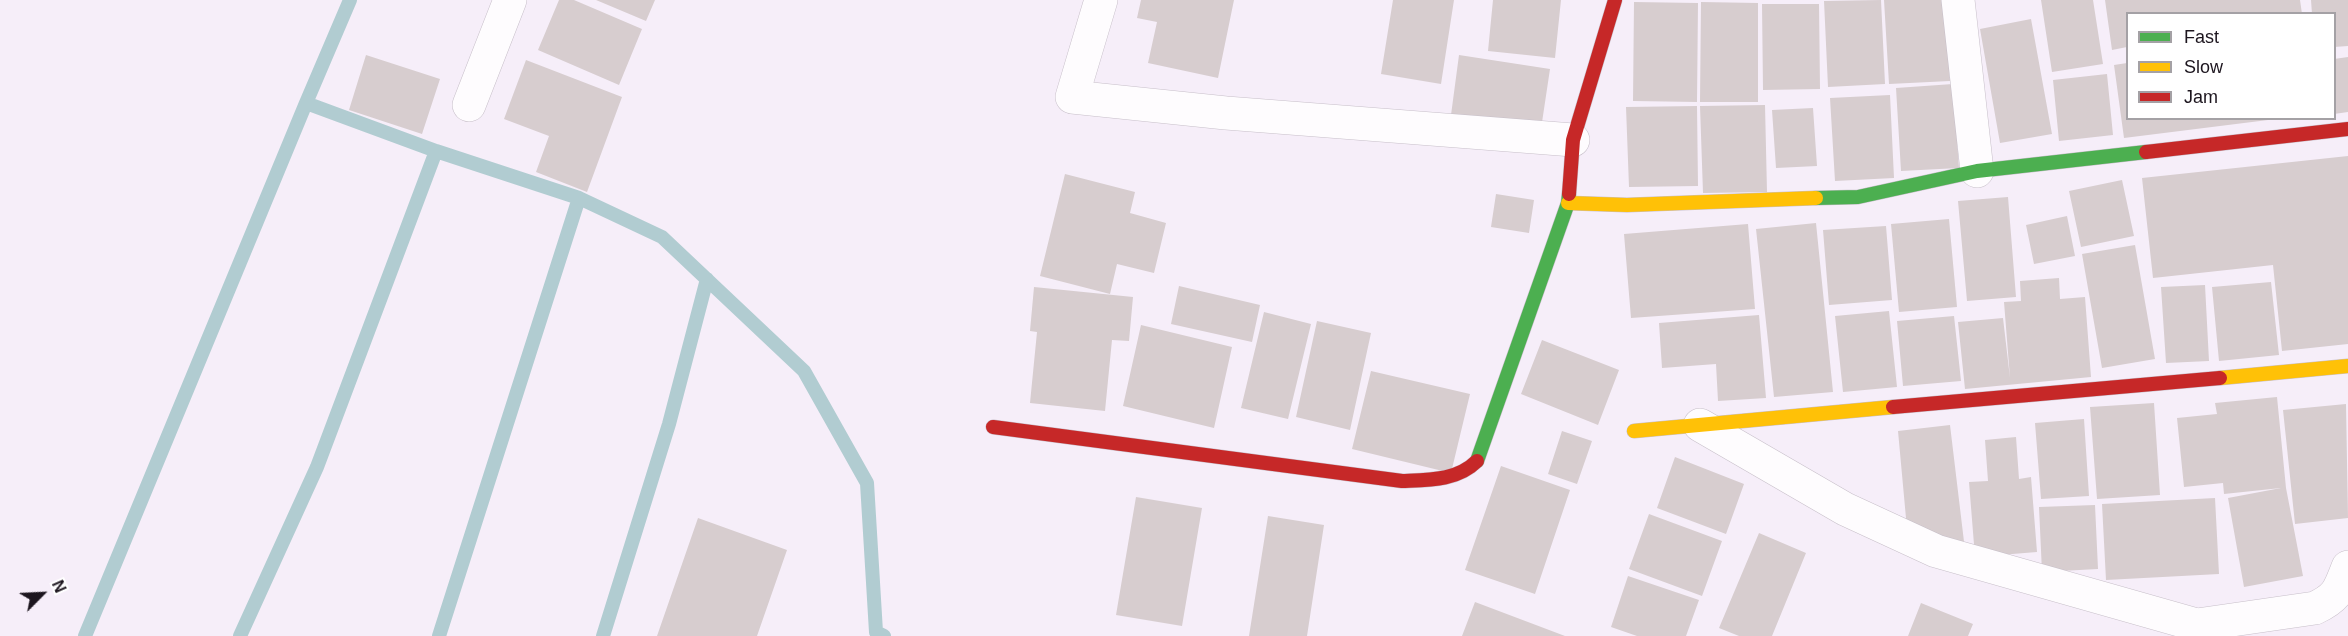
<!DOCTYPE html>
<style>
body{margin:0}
#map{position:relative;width:2348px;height:636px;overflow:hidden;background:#f6eef9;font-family:Helvetica,sans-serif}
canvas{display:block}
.legend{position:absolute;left:2126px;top:12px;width:210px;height:108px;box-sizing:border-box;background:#fff;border:2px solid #a4a1a5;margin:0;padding:8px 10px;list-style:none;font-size:18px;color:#1c151e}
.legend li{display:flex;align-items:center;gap:12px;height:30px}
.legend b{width:30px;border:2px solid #a4a1a5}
.north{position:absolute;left:12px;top:564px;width:60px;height:60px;-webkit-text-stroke:4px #fff;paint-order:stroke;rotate:66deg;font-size:16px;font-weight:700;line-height:24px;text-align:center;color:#1c151e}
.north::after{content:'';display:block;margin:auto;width:21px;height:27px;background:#1c151e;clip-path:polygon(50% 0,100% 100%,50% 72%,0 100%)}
</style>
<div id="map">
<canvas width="2348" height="636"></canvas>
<ul class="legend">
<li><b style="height:8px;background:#4caf50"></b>Fast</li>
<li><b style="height:8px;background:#ffc107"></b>Slow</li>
<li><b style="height:8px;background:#c62828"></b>Jam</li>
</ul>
<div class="north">N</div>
</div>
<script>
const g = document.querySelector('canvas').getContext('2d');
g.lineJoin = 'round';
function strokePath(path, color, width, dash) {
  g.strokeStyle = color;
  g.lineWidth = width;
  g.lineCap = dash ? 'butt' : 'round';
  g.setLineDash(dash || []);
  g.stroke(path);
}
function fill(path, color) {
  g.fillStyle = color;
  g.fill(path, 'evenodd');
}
const stream = new Path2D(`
 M 306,103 L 350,0
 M 85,636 L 306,103 L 436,151 L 579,198 L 662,237 L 804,371 L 867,483 L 876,632 L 884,636
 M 240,636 L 317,467 L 436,151
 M 439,636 L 579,198
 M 603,636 L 669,424 L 707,279`);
const building = new Path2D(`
 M 559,0 L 574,0 L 642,29 L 619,85 L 538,50 Z
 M 596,0 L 655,0 L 646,21 Z
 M 1141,0 L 1234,0 L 1218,78 L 1148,63 L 1157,22 L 1137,18 Z
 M 1393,0 L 1454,0 L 1441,84 L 1381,74 Z
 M 1493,0 L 1561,0 L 1555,58 L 1488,51 Z
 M 1881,0 L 1885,84 L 1828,87 L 1824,1 Z
 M 1884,0 L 1945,0 L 1950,81 L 1889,84 Z
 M 2041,0 L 2093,0 L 2103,64 L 2052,72 Z
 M 2105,0 L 2300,0 L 2302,14 L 2127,14 L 2127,47 L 2112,50 Z
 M 2311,0 L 2348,0 L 2348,46 L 2334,47 L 2334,14 L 2312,14 Z
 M 1634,2 L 1698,3 L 1697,102 L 1633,101 Z
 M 1701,2 L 1758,3 L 1758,102 L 1700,102 Z
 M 1762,4 L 1819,4 L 1820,89 L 1763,90 Z
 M 2031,19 L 2052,134 L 2000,143 L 1980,29 Z
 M 366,55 L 440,79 L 422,134 L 349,110 Z
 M 1459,55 L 1550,69 L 1541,129 L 1451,115 Z
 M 2348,57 L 2348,112 L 2334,114 L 2334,59 Z
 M 526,60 L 622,97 L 587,192 L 536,172 L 549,136 L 504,119 Z
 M 2127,63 L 2127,118 L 2268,120 L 2124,138 L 2114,65 Z
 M 2107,74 L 2113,135 L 2059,141 L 2053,80 Z
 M 1953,84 L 1959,168 L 1901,171 L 1896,88 Z
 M 1890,95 L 1894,178 L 1835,181 L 1830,98 Z
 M 1765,105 L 1767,192 L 1703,193 L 1700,106 Z
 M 1697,106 L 1698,186 L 1629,187 L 1626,107 Z
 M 1813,108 L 1817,166 L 1776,168 L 1772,110 Z
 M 2348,156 L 2348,344 L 2282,351 L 2273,265 L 2153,278 L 2142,178 Z
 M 1065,174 L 1135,192 L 1130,213 L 1166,223 L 1154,273 L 1117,264 L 1110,294 L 1040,276 Z
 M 2122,180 L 2134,236 L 2081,247 L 2069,191 Z
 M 1496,194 L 1534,200 L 1529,233 L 1491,227 Z
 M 2008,197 L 2016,297 L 1967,301 L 1958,201 Z
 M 2067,216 L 2075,256 L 2034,264 L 2026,225 Z
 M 1949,219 L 1957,307 L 1899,312 L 1891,224 Z
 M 1816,223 L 1833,392 L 1774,397 L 1756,229 Z
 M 1748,224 L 1755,309 L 1631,318 L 1624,234 Z
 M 1886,226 L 1892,300 L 1829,305 L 1823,230 Z
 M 2135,245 L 2155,359 L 2102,368 L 2082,254 Z
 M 2059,278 L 2060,299 L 2085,297 L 2091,377 L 1965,389 L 1958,322 L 2003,318 L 2010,378 L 2004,302 L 2021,301 L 2020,281 Z
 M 2271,282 L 2279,355 L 2219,361 L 2212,287 Z
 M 2205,285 L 2209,361 L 2166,363 L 2161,287 Z
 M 1179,286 L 1260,305 L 1252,342 L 1171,324 Z
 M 1034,287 L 1133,297 L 1129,341 L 1112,340 L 1105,411 L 1030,403 L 1037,332 L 1030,331 Z
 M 1889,311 L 1897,387 L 1843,392 L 1835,316 Z
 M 1264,312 L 1311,324 L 1288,419 L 1241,408 Z
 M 1759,315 L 1766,398 L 1718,401 L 1716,364 L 1662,368 L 1659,323 Z
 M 1954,316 L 1961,381 L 1903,386 L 1897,321 Z
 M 1317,321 L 1371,333 L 1350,430 L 1296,417 Z
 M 1141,325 L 1232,347 L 1214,428 L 1123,406 Z
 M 1542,340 L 1619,370 L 1598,425 L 1521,394 Z
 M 1371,371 L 1470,394 L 1451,473 L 1352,449 Z
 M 2277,397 L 2286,488 L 2303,576 L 2244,587 L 2228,498 L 2281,488 L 2224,494 L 2223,483 L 2184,487 L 2177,418 L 2217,414 L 2215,403 Z
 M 2154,403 L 2160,495 L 2097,499 L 2090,407 Z
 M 2346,404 L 2348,518 L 2295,524 L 2283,410 Z
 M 2084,419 L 2089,496 L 2041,499 L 2035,423 Z
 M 1950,425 L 1965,550 L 1907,529 L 1898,431 Z
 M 1562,431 L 1592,441 L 1577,484 L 1548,474 Z
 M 2016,437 L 2019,479 L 2031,477 L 2037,552 L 1975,557 L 1969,482 L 1988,481 L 1985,440 Z
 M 1675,457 L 1744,484 L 1726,534 L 1657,508 Z
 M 1501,466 L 1570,490 L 1535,594 L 1465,570 Z
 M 1136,497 L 1202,508 L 1182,626 L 1116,615 Z
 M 2215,498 L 2219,574 L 2106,580 L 2102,504 Z
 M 2095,505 L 2098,569 L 2042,572 L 2039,507 Z
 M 1649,514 L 1722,541 L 1702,596 L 1629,569 Z
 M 1268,516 L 1324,525 L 1307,636 L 1249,636 Z
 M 698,518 L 787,550 L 757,636 L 657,636 Z
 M 1759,533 L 1806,553 L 1772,636 L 1739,636 L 1719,628 Z
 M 1628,576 L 1699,600 L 1686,636 L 1637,636 L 1611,627 Z
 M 1475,602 L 1565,636 L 1462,636 Z
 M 1921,603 L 1973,624 L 1968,636 L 1908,636 Z`);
const street = new Path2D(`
 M 1101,0 L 1072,97 L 1226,113 L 1573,140
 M 1958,0 L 1977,171
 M 469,105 L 510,0
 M 1700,425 L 1845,509 L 1936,551 L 2197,625 L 2315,608 C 2338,597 2339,590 2348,567`);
const fast = new Path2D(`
 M 1816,198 L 1858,197 L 1977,171 L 2146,152
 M 1477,461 L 1568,203 L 1569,194`);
const slow = new Path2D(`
 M 1568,203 L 1627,205 L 1816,198
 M 2220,378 L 2348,366
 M 1634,431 L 1893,407`);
const jam = new Path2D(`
 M 2146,152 L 2348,129
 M 1569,194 L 1573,140 L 1615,0
 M 1893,407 L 2220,378
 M 993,427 L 1402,481 C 1428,480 1457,481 1477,461`);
strokePath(stream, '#b1ccd1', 14);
fill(building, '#d7cdcf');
strokePath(street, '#c7bfc9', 34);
strokePath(fast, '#c7bfc9', 15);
strokePath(slow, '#c7bfc9', 15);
strokePath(jam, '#c7bfc9', 15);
strokePath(street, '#fefcfe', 33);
strokePath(fast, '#4caf50', 14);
strokePath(slow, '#ffc107', 14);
strokePath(jam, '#c62828', 14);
</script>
